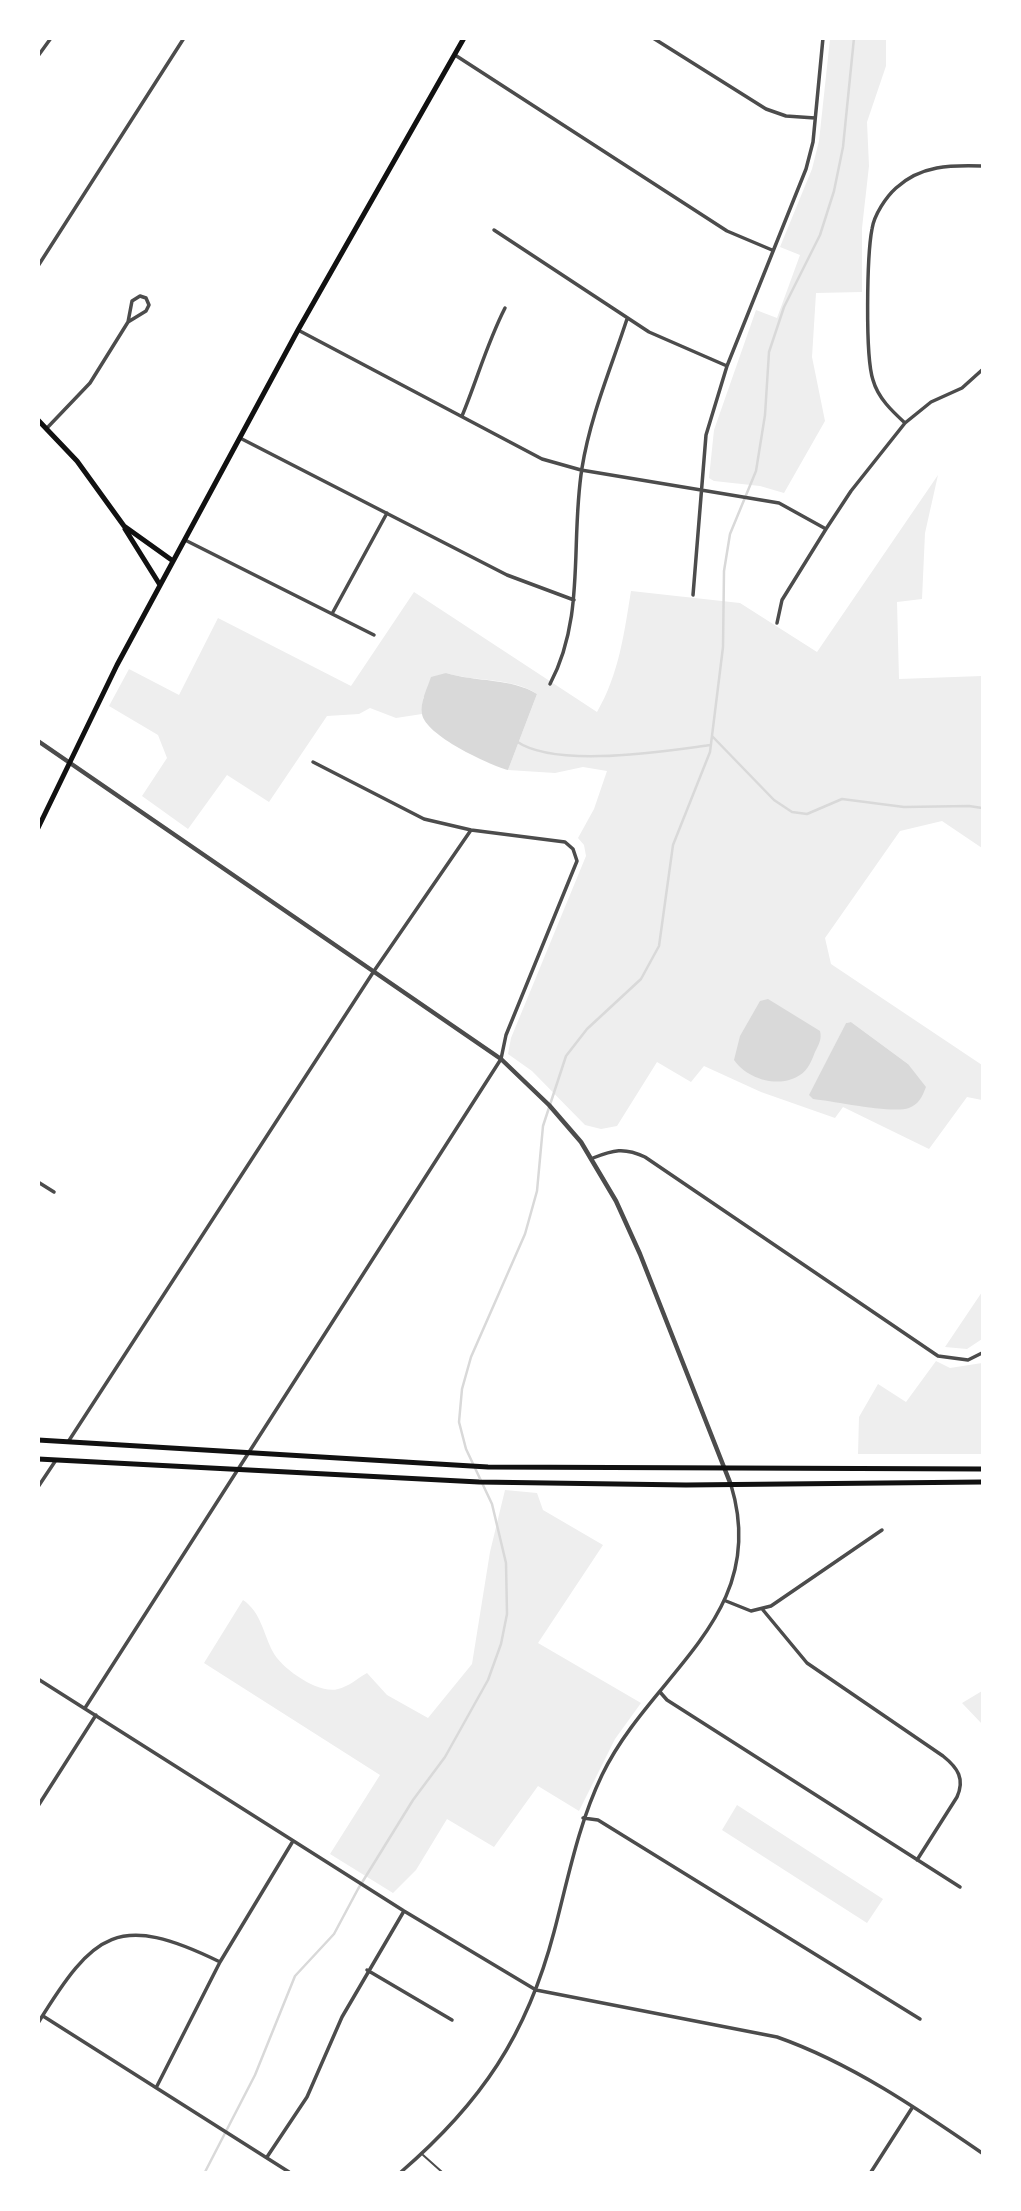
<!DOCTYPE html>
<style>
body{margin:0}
#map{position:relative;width:1021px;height:2211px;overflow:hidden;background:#fff;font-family:"DejaVu Sans",sans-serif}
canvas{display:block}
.frame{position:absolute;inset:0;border:40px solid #fff;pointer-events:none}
</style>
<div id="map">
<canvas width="1021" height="2211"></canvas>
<div class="frame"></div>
</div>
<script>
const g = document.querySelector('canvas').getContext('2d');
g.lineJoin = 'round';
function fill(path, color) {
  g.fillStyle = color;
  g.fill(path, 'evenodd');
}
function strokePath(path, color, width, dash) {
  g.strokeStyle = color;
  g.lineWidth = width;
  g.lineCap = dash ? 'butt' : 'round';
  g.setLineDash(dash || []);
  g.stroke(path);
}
const green = new Path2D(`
 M 830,39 L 886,39 L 886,66 L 867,122 L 869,166 L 862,228 L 862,292 L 816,293 L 812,357 L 825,421 L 784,493 L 760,486 L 714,481 L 709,478 L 714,430 L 756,310 L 777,318 L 800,255 L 780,247 L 812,169 L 819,141 Z
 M 938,475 L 925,533 L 922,599 L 897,602 L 899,679 L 982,676 L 982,848 L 942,821 L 900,831 L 825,938 L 831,964 L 982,1065 L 982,1100 L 967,1097 L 929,1149 L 843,1107 L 835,1118 L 761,1092 L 704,1066 L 691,1082 L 657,1062 L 617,1126 L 601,1129 L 585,1125 L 532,1071 L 508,1054 L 511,1038 L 586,856 L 584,845 L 578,838 L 594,809 L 607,771 L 583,767 L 555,773 L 508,770 L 537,694 C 512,677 475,682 446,673 L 423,698 L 422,714 L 396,718 L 370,708 L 359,714 L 327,716 L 269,802 L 227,775 L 188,829 L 142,796 L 167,758 L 158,735 L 109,706 L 129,669 L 179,695 L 218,618 L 351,686 L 414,592 L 597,712 C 619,674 624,634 631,591 L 740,603 L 817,652 ZM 851,1022 L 908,1064 L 916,1104 C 893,1117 837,1100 810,1095 L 846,1023 Z
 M 982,1292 L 982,1339 L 967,1349 L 945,1347 Z
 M 936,1361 L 950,1368 L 982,1363 L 982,1454 L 858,1454 L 859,1417 L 878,1384 L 906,1402 Z
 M 505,1490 L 537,1493 L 543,1510 L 603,1545 L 538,1643 L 641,1703 L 615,1739 L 579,1811 L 538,1786 L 494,1847 L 447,1819 L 416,1870 L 393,1893 L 330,1854 L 380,1775 L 204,1663 L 243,1600 C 261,1612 263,1633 273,1652 C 281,1668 319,1695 338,1689 C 348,1687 358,1678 367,1673 L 387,1695 L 428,1718 L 472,1664 L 490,1552 Z
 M 982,1691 L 982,1724 L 962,1703 Z
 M 737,1805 L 883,1899 L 867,1923 L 722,1830 Z`);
const water = new Path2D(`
 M 446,673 C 475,682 512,678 537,694 L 508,770 C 489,765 425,735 422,714 C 420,702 427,689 431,677 Z
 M 768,999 L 820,1031 C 822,1039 819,1044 815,1052 C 812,1060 808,1070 800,1075 C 779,1089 747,1079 734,1060 L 740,1036 L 760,1001 Z
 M 851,1022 L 908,1064 L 926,1087 C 922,1097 919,1104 909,1108 C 893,1114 833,1101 813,1099 L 809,1095 L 846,1023 Z`);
const stream = new Path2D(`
 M 712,736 L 774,800 L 792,812 L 807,814 L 842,799 L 904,807 L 969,806 L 982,808
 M 516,741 C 556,769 664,751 711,745
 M 205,2172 L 255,2075 L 295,1976 L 334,1934 L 358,1889 L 413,1800 L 445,1757 L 488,1680 L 501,1644 L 507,1614 L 506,1563 L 492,1504 L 466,1449 L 459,1422 L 462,1389 L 471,1357 L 525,1234 L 537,1191 L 543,1126 L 566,1056 L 587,1029 L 641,979 L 659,946 L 673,845 L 710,752 L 723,647 L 724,571 L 730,534 L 756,471 L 765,415 L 769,352 L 784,307 L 820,235 L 834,191 L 843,147 L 854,38`);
const service = new Path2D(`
 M 423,2155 L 442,2172`);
const minor = new Path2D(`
 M 653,38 L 766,109 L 786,116 L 815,118
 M 455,55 L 727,231 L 772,250
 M 38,56 L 51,38
 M 494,230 L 649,332 L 727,366
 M 38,266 L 184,38
 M 298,330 L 542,459 L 581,470 L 779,503 L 826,529
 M 462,416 C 477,380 487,343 505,308
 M 905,423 C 892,411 878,398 873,380 C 865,356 867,255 872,229 C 874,215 886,197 896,188 C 921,165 951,165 982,166
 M 47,428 L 90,383 L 128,322 L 146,311 L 149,305 L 146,298 L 140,296 L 132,301 L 128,322
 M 240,438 L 507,575 L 574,600
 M 185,540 L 374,635
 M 693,595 L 706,435 L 727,366 L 806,169 L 813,142 L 823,38
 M 333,612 L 387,513
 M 777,623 L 782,600 L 826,529 L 851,491 L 905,423 L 931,402 L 962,388 L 982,370
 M 550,684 C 586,616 570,542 582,468 C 590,417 611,368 627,319
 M 593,1158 C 613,1150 624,1147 645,1157 L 938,1356 L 968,1360 L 982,1353
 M 38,1182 L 54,1192
 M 68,1442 L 374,971 L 471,830
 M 38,1487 L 56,1460
 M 726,1601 L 751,1611 L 771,1606 L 882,1530
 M 763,1610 L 807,1663 L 943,1756 C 958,1768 965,1779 957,1797 L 917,1860
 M 38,1679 L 404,1911 L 536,1990 L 777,2037 C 851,2063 918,2109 982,2153
 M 660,1692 L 667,1700 L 960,1887
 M 85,1708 L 501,1059 L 506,1035 L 577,861 L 573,849 L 565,842 L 471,830 L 424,819 L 313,762
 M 38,1806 L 96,1715
 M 583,1818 L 598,1820 L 920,2019
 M 367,1970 L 452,2020
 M 43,2016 L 289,2172
 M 38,2023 C 94,1932 118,1912 220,1962
 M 157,2086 L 220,1962 L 293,1841
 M 267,2157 L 307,2097 L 342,2017 L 404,1911
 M 401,2172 C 481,2103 527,2035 554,1932 C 568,1879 578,1825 602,1775 C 651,1673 771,1616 731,1485
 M 871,2172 L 912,2108`);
const tertiary = new Path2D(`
 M 38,741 L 501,1059 L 549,1105 L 581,1142 L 616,1201 L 640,1254 L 731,1485`);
const secondary = new Path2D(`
 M 38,420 L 77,461 L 124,526 L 173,561
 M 125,529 L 160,585
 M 38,828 L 117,665 L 298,330 L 464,38
 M 38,1440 L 488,1467 L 982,1469
 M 38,1459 L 479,1482 L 686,1485 L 982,1482`);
fill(green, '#eee');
fill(water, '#d9d9d9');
strokePath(stream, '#d9d9d9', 2.5);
strokePath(service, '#4c4c4c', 2);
strokePath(minor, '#4c4c4c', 3.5);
strokePath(tertiary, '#4c4c4c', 4.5);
strokePath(secondary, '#111', 5);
</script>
